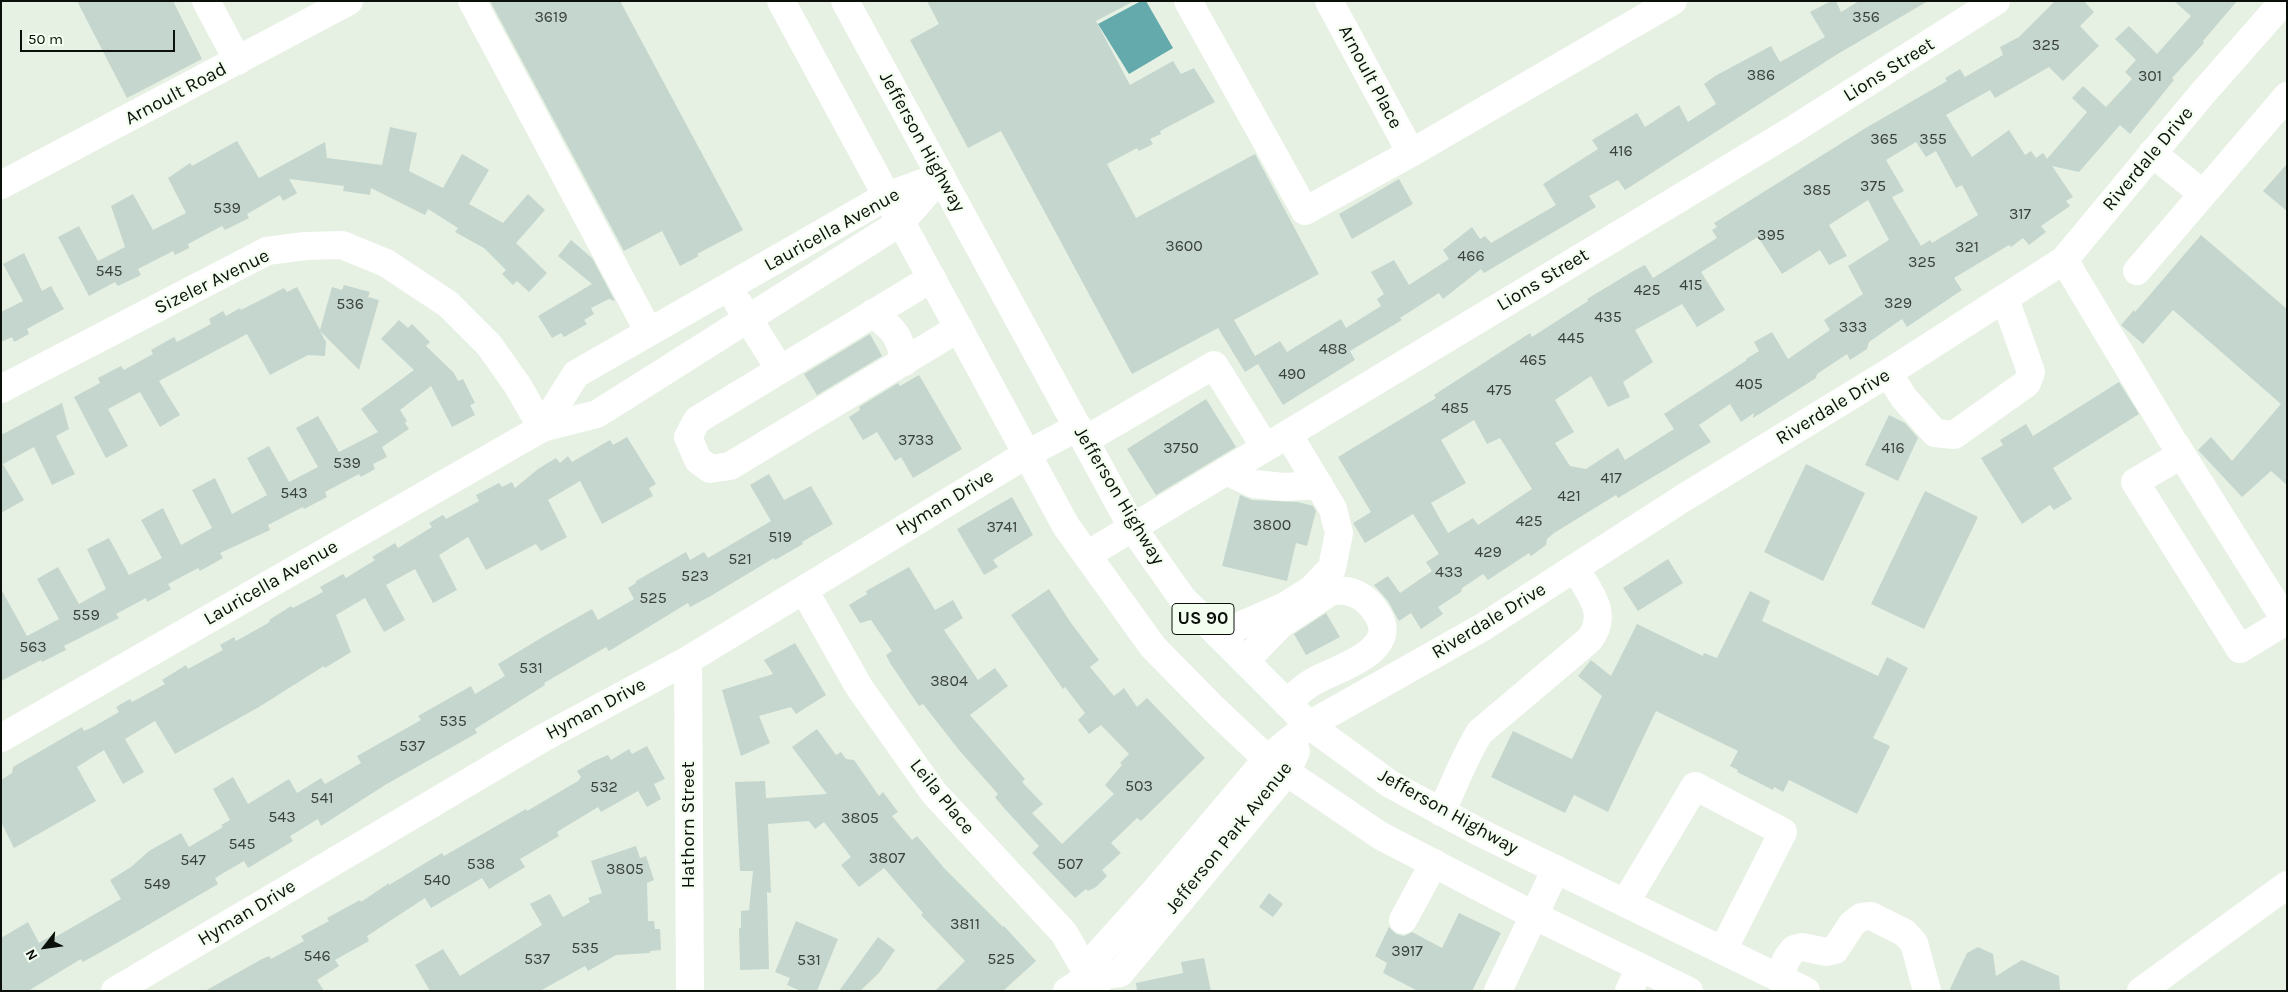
<!DOCTYPE html>
<style>
body{margin:0}
#map{position:relative;width:2288px;height:992px;overflow:hidden;background:#e6f1e3;font-family:Karla,sans-serif}
canvas{display:block}
.frame{position:absolute;inset:0;border:2px solid #0c100b;pointer-events:none}
.north{position:absolute;left:20px;top:922px;width:50px;height:50px;-webkit-text-stroke:4px #f3fef0;paint-order:stroke;rotate:240deg;font-size:14px;font-weight:700;line-height:20px;text-align:center;color:#0c100b}
.north::after{content:'';display:block;margin:auto;width:18px;height:22px;background:#0c100b;clip-path:polygon(50% 0,100% 100%,50% 72%,0 100%)}
.scale{position:absolute;left:20px;top:30px;width:155px;height:22px;box-sizing:border-box;border:2px solid #0c100b;border-top:0;padding-left:6px;font-size:15px;line-height:18px;white-space:nowrap;color:#0c100b;-webkit-text-stroke:4px #f3fef0;paint-order:stroke}
</style>
<div id="map">
<canvas width="2288" height="992"></canvas>
<div class="frame"></div>
<div class="north">N</div>
<div class="scale">50 m</div>
</div>
<script>
const g = document.querySelector('canvas').getContext('2d');
g.lineJoin = 'round';
function fill(path, color) {
  g.fillStyle = color;
  g.fill(path, 'evenodd');
}
function strokePath(path, color, width, dash) {
  g.strokeStyle = color;
  g.lineWidth = width;
  g.lineCap = dash ? 'butt' : 'round';
  g.setLineDash(dash || []);
  g.stroke(path);
}
function label(font, color, halo, rows, align = 'center') {
  g.font = font + ' Karla,sans-serif';
  g.lineWidth = 5;
  g.setLineDash([]);
  g.textBaseline = 'middle';
  g.strokeStyle = halo;
  g.fillStyle = color;
  for (const [text, x, y, turn = 0] of rows) {
    g.save();
    g.translate(x, y);
    g.rotate((+turn || 0) * Math.PI / 180);
    g.textAlign = isNaN(turn) ? turn : align;
    if (halo) g.strokeText(text, 0, 0);
    g.fillText(text, 0, 0);
    g.restore();
  }
}
const water = new Path2D(`
 M 1141,1 L 1146,1 L 1173,48 L 1129,74 L 1098,24 Z`);
const building = new Path2D(`
 M 77,1 L 173,1 L 202,59 L 127,98 Z
 M 490,1 L 620,1 L 743,230 L 697,254 L 699,256 L 680,266 L 662,231 L 624,251 Z
 M 927,1 L 1134,1 L 1096,21 L 1130,85 L 1173,61 L 1181,74 L 1194,68 L 1215,102 L 1160,131 L 1161,134 L 1150,139 L 1153,144 L 1139,151 L 1137,148 L 1107,164 L 1136,218 L 1255,154 L 1319,274 L 1234,320 L 1255,356 L 1280,341 L 1287,352 L 1341,319 L 1346,328 L 1381,306 L 1377,299 L 1384,294 L 1371,272 L 1394,260 L 1409,285 L 1449,259 L 1443,250 L 1472,227 L 1480,239 L 1485,236 L 1491,243 L 1556,205 L 1543,184 L 1598,149 L 1592,140 L 1637,113 L 1645,127 L 1679,105 L 1688,122 L 1716,104 L 1704,84 L 1715,76 L 1771,46 L 1780,62 L 1825,37 L 1810,12 L 1831,1 L 1836,1 L 1841,12 L 1859,1 L 1928,1 L 1836,55 L 1625,190 L 1618,180 L 1589,196 L 1596,207 L 1484,273 L 1481,269 L 1443,299 L 1439,293 L 1400,318 L 1402,320 L 1350,351 L 1355,360 L 1283,405 L 1258,364 L 1245,372 L 1218,328 L 1132,374 L 1001,131 L 968,148 L 910,40 L 939,24 Z
 M 2055,1 L 2084,1 L 2094,12 L 2080,26 L 2099,46 L 2063,81 L 2049,67 L 1995,98 L 1990,90 L 1946,115 L 1972,157 L 2009,130 L 2025,155 L 2031,151 L 2036,158 L 2043,153 L 2047,159 L 2087,112 L 2072,98 L 2083,86 L 2106,107 L 2132,79 L 2125,72 L 2136,60 L 2115,39 L 2129,26 L 2157,54 L 2191,16 L 2174,1 L 2237,1 L 2203,41 L 2204,43 L 2172,78 L 2174,80 L 2130,134 L 2120,125 L 2079,172 L 2052,166 L 2073,197 L 2066,201 L 2070,206 L 2041,226 L 2046,232 L 2029,245 L 2023,238 L 2011,247 L 2009,245 L 1954,278 L 1962,290 L 1907,327 L 1902,319 L 1869,342 L 1867,349 L 1850,360 L 1847,354 L 1817,374 L 1816,378 L 1753,418 L 1754,413 L 1741,422 L 1730,404 L 1699,425 L 1711,442 L 1618,498 L 1616,495 L 1554,533 L 1547,539 L 1546,545 L 1531,556 L 1529,553 L 1488,580 L 1483,574 L 1462,588 L 1461,592 L 1438,607 L 1443,614 L 1421,629 L 1411,613 L 1399,621 L 1388,601 L 1374,585 L 1388,576 L 1400,593 L 1432,571 L 1426,562 L 1439,554 L 1413,514 L 1365,543 L 1353,523 L 1371,512 L 1338,457 L 1436,398 L 1434,395 L 1530,333 L 1532,337 L 1588,301 L 1587,299 L 1635,270 L 1645,265 L 1653,278 L 1717,238 L 1712,230 L 1717,227 L 1714,223 L 1864,129 L 1947,81 L 1945,78 L 1960,69 L 1965,77 L 2003,55 L 2000,47 L 2019,37 ZM 1916,142 L 1926,157 L 1936,151 L 1956,188 L 1962,185 L 1978,215 L 1932,243 L 1930,240 L 1921,246 L 1892,197 L 1904,191 L 1886,160 ZM 1868,200 L 1889,240 L 1848,266 L 1863,294 L 1824,320 L 1830,330 L 1788,359 L 1772,332 L 1754,342 L 1759,351 L 1746,359 L 1747,360 L 1664,414 L 1674,429 L 1625,460 L 1618,448 L 1586,469 L 1570,466 L 1555,443 L 1574,432 L 1555,400 L 1591,376 L 1608,407 L 1630,397 L 1623,382 L 1653,362 L 1635,330 L 1682,304 L 1697,327 L 1725,310 L 1701,272 L 1758,237 L 1782,274 L 1820,250 L 1829,265 L 1847,256 L 1829,225 ZM 1474,420 L 1487,444 L 1500,438 L 1532,489 L 1478,525 L 1473,518 L 1448,533 L 1431,503 L 1466,483 L 1441,440 Z
 M 390,127 L 417,133 L 409,171 L 443,188 L 462,154 L 489,170 L 469,204 L 503,223 L 528,194 L 545,210 L 516,243 L 547,273 L 529,292 L 517,281 L 513,285 L 502,274 L 506,270 L 484,248 L 455,232 L 458,228 L 428,209 L 425,215 L 371,188 L 370,195 L 343,191 L 344,186 L 289,179 L 297,193 L 283,201 L 280,195 L 247,214 L 249,218 L 225,230 L 222,226 L 188,244 L 189,248 L 175,255 L 173,251 L 138,269 L 141,275 L 118,286 L 115,282 L 89,296 L 58,237 L 79,226 L 98,261 L 125,247 L 111,206 L 133,194 L 153,230 L 186,213 L 168,178 L 190,163 L 192,166 L 237,141 L 259,178 L 325,142 L 327,158 L 382,165 Z
 M 2287,164 L 2287,211 L 2263,191 Z
 M 1399,179 L 1413,204 L 1352,239 L 1339,214 Z
 M 2201,235 L 2287,309 L 2287,485 L 2271,471 L 2242,497 L 2198,450 L 2211,437 L 2232,461 L 2281,404 L 2173,310 L 2143,344 L 2121,325 L 2134,310 L 2135,312 Z
 M 571,240 L 592,258 L 615,301 L 609,299 L 591,308 L 594,314 L 584,320 L 587,324 L 564,337 L 561,333 L 552,338 L 538,316 L 592,284 L 558,256 Z
 M 24,253 L 42,291 L 51,286 L 64,309 L 27,329 L 29,334 L 14,342 L 12,337 L 1,342 L 1,312 L 23,301 L 3,264 Z
 M 344,285 L 370,292 L 368,297 L 379,300 L 359,370 L 320,331 L 326,342 L 325,356 L 308,355 L 270,375 L 247,334 L 159,381 L 180,415 L 160,427 L 140,392 L 108,409 L 128,446 L 106,458 L 74,397 L 100,383 L 98,378 L 121,366 L 124,370 L 153,354 L 151,350 L 174,337 L 177,342 L 196,332 L 211,324 L 209,319 L 223,311 L 226,316 L 240,308 L 241,310 L 284,288 L 287,292 L 297,287 L 320,330 L 332,287 L 342,290 Z
 M 399,320 L 408,328 L 412,324 L 430,342 L 426,346 L 454,373 L 458,381 L 463,379 L 475,403 L 470,405 L 475,415 L 452,427 L 431,386 L 400,410 L 407,421 L 405,423 L 409,429 L 382,447 L 387,457 L 373,464 L 375,469 L 361,477 L 359,474 L 325,492 L 327,497 L 304,509 L 303,507 L 268,525 L 270,530 L 220,553 L 223,558 L 200,571 L 198,568 L 168,584 L 171,589 L 147,602 L 146,598 L 116,614 L 119,618 L 64,646 L 66,650 L 42,662 L 41,660 L 1,681 L 1,589 L 27,636 L 59,619 L 37,579 L 58,567 L 79,604 L 106,589 L 87,549 L 109,538 L 129,575 L 162,558 L 141,520 L 163,508 L 181,545 L 212,528 L 192,490 L 215,478 L 232,514 L 267,495 L 247,458 L 269,446 L 289,482 L 318,467 L 296,428 L 318,416 L 339,452 L 378,432 L 361,409 L 414,370 L 381,339 Z
 M 870,334 L 882,356 L 817,395 L 804,374 Z
 M 919,375 L 962,449 L 913,478 L 901,457 L 895,461 L 877,432 L 863,440 L 849,417 L 860,410 L 859,407 L 898,383 L 900,386 Z
 M 2119,382 L 2139,414 L 2053,468 L 2072,499 L 2054,510 L 2050,505 L 2022,524 L 1981,458 L 2003,445 L 2000,440 L 2026,424 L 2033,436 Z
 M 1206,399 L 1236,447 L 1156,495 L 1127,449 Z
 M 62,403 L 69,429 L 56,436 L 75,474 L 52,485 L 34,447 L 3,464 L 24,500 L 1,513 L 1,435 Z
 M 1889,415 L 1905,423 L 1918,438 L 1898,481 L 1865,465 Z
 M 627,437 L 656,484 L 649,488 L 653,496 L 602,524 L 580,481 L 548,500 L 567,537 L 541,551 L 536,544 L 486,570 L 468,537 L 439,555 L 457,590 L 433,603 L 415,569 L 386,585 L 405,620 L 384,632 L 365,598 L 336,615 L 351,652 L 325,668 L 324,666 L 259,707 L 175,754 L 155,721 L 125,739 L 144,772 L 123,784 L 104,750 L 77,767 L 96,801 L 14,848 L 1,822 L 1,780 L 12,773 L 13,767 L 20,763 L 82,727 L 84,731 L 93,727 L 119,712 L 116,707 L 130,699 L 132,702 L 165,684 L 162,680 L 186,665 L 188,669 L 223,650 L 220,645 L 234,637 L 236,641 L 270,622 L 269,620 L 291,606 L 293,608 L 323,592 L 320,587 L 343,574 L 346,578 L 375,560 L 372,557 L 395,543 L 398,548 L 432,527 L 429,523 L 443,515 L 446,519 L 479,501 L 476,495 L 499,483 L 502,487 L 512,482 L 515,488 L 538,469 L 556,458 L 560,463 L 568,456 L 572,462 L 610,440 L 613,445 Z
 M 1806,464 L 1865,493 L 1823,581 L 1764,552 Z
 M 769,474 L 784,500 L 811,486 L 833,524 L 802,542 L 803,544 L 775,560 L 774,558 L 709,597 L 690,607 L 688,603 L 609,651 L 606,647 L 544,683 L 545,685 L 475,729 L 477,733 L 385,785 L 321,826 L 318,819 L 290,836 L 293,841 L 248,868 L 244,861 L 215,878 L 218,884 L 124,939 L 83,962 L 81,959 L 28,991 L 1,991 L 1,938 L 28,922 L 39,943 L 51,936 L 52,939 L 121,899 L 110,880 L 131,867 L 149,851 L 181,833 L 189,847 L 223,827 L 221,825 L 230,820 L 213,789 L 233,777 L 248,804 L 289,779 L 297,793 L 321,778 L 325,784 L 361,763 L 357,756 L 421,720 L 418,716 L 471,686 L 475,694 L 505,676 L 498,664 L 546,635 L 592,609 L 598,620 L 634,599 L 628,588 L 636,583 L 636,581 L 686,552 L 690,560 L 704,552 L 708,558 L 771,521 L 750,485 Z
 M 1925,491 L 1978,517 L 1924,629 L 1871,604 Z
 M 1240,495 L 1252,500 L 1298,502 L 1313,506 L 1316,511 L 1307,546 L 1296,543 L 1287,581 L 1222,566 Z
 M 1012,497 L 1033,535 L 993,560 L 998,567 L 984,575 L 957,529 Z
 M 1668,559 L 1683,583 L 1638,611 L 1623,588 Z
 M 909,567 L 935,610 L 953,600 L 963,618 L 944,630 L 978,680 L 995,668 L 1008,686 L 970,715 L 1025,779 L 1022,782 L 1043,804 L 1032,813 L 1062,844 L 1114,794 L 1105,785 L 1122,765 L 1120,763 L 1129,754 L 1101,725 L 1089,734 L 1078,720 L 1085,713 L 1065,687 L 1063,689 L 1011,615 L 1049,589 L 1071,623 L 1099,660 L 1090,667 L 1114,696 L 1124,688 L 1137,707 L 1147,698 L 1205,758 L 1141,821 L 1137,818 L 1111,843 L 1121,853 L 1102,870 L 1107,876 L 1096,887 L 1088,891 L 1086,889 L 1075,898 L 1032,853 L 1039,846 L 1004,808 L 995,797 L 998,794 L 959,750 L 923,704 L 919,706 L 890,663 L 886,655 L 892,651 L 871,620 L 860,623 L 849,605 L 867,594 L 866,591 Z
 M 1750,591 L 1770,601 L 1762,621 L 1878,676 L 1887,657 L 1908,668 L 1873,738 L 1890,746 L 1857,814 L 1789,780 L 1783,792 L 1774,787 L 1773,790 L 1737,772 L 1738,770 L 1730,766 L 1738,751 L 1656,711 L 1608,812 L 1574,795 L 1565,813 L 1491,777 L 1513,731 L 1572,759 L 1602,696 L 1578,676 L 1591,660 L 1611,676 L 1637,624 L 1703,656 L 1704,653 L 1717,658 Z
 M 1326,613 L 1340,637 L 1306,655 L 1294,634 Z
 M 795,643 L 826,695 L 796,714 L 791,707 L 759,716 L 770,743 L 741,756 L 722,690 L 773,674 L 764,660 Z
 M 817,729 L 836,755 L 841,752 L 846,759 L 854,760 L 879,796 L 883,792 L 898,812 L 892,816 L 912,840 L 917,836 L 944,868 L 1003,927 L 1004,926 L 1036,961 L 1003,991 L 935,991 L 965,961 L 921,915 L 923,913 L 884,868 L 859,887 L 841,865 L 851,857 L 824,822 L 815,829 L 809,821 L 768,824 L 771,893 L 767,892 L 769,969 L 740,970 L 739,928 L 741,928 L 741,911 L 749,910 L 753,871 L 740,871 L 735,782 L 765,781 L 766,798 L 827,794 L 792,747 Z
 M 647,746 L 665,779 L 654,784 L 661,799 L 647,807 L 638,791 L 601,812 L 598,807 L 557,832 L 559,836 L 520,859 L 525,867 L 489,889 L 482,878 L 431,908 L 425,898 L 367,936 L 369,941 L 335,960 L 339,966 L 317,980 L 324,991 L 205,991 L 262,959 L 269,956 L 271,959 L 304,941 L 301,936 L 329,921 L 327,918 L 360,900 L 361,902 L 389,883 L 389,885 L 442,853 L 444,856 L 526,809 L 527,811 L 578,781 L 581,777 L 577,771 L 594,761 L 608,755 L 611,760 L 629,749 L 632,754 Z
 M 636,846 L 640,858 L 646,856 L 654,880 L 647,883 L 648,921 L 654,921 L 655,929 L 660,929 L 661,950 L 650,951 L 650,953 L 616,955 L 588,971 L 585,966 L 540,991 L 430,991 L 415,965 L 443,949 L 460,976 L 542,925 L 530,904 L 550,894 L 563,917 L 590,902 L 588,898 L 602,893 L 591,861 Z
 M 1269,893 L 1283,904 L 1273,917 L 1259,907 Z
 M 1459,913 L 1501,933 L 1472,991 L 1418,991 L 1383,973 L 1387,963 L 1375,956 L 1389,927 L 1396,934 L 1404,936 L 1412,932 L 1442,948 Z
 M 796,921 L 838,939 L 817,991 L 801,991 L 787,985 L 790,978 L 775,972 Z
 M 878,937 L 895,950 L 879,973 L 860,991 L 839,991 Z
 M 1978,947 L 1993,954 L 1996,976 L 2022,960 L 2059,976 L 2060,991 L 1949,991 L 1967,953 Z
 M 1204,958 L 1211,991 L 1137,991 L 1136,983 L 1183,973 L 1181,962 Z`);
const minor = new Path2D(`
 M 206,1 L 238,61
 M 472,1 L 649,332
 M 1188,1 L 1305,211 L 1411,153 L 1673,1
 M 1329,1 L 1411,153
 M 2152,153 L 2203,194
 M 1,185 L 349,1
 M 2064,260 L 2171,438
 M 2137,271 L 2287,96
 M 932,278 L 697,420 L 688,437 L 698,460 L 710,469 L 730,466 L 959,328
 M 738,303 L 779,368
 M 873,313 C 893,329 901,336 904,362
 M 1888,373 L 1904,398 L 1935,433 L 1954,435 L 2027,383 L 2031,372 L 2005,299
 M 1,389 L 267,251 L 305,246 L 342,245 L 386,263 L 448,304 L 489,345 L 518,386 L 542,428
 M 542,428 L 576,374 L 887,196 L 939,177
 M 1085,440 L 1214,365 L 1265,447
 M 2175,444 L 2286,621 L 2240,649 L 2135,482 L 2181,455
 M 1226,471 L 1254,484 L 1284,487 L 1319,485
 M 1087,555 L 1791,131 L 1996,1
 M 804,590 L 859,687 L 934,793 L 1064,933 L 1096,988
 M 1219,635 L 1285,606 L 1312,589 L 1332,568 L 1339,533 L 1333,509 L 1288,434
 M 688,660 L 690,991
 M 1245,661 L 1281,624 L 1330,592 C 1342,589 1353,591 1363,598 C 1370,603 1376,611 1380,619 C 1396,654 1331,670 1311,683 C 1302,688 1295,697 1287,703
 M 1,738 L 542,428 L 597,414 L 901,222 L 941,177
 M 1441,812 C 1454,786 1464,757 1480,732 L 1589,640 C 1610,614 1589,592 1575,568
 M 1625,903 L 1695,786 L 1783,832 L 1723,950
 M 1403,920 L 1434,863
 M 1089,977 L 1100,952 L 1156,890 L 1267,759 L 1309,725 L 1483,627 L 1685,497 L 1888,373 L 2064,260 L 2202,94 L 2284,1
 M 1779,978 L 1787,958 L 1794,949 L 1802,947 L 1827,952 L 1835,950 L 1852,924 L 1861,917 L 1871,916 L 1905,933 L 1914,943 L 1927,991
 M 115,991 L 543,738 L 688,660 L 1027,454 L 1078,427
 M 1067,991 L 1089,977 L 1120,973 L 1287,772 L 1296,751
 M 1498,991 L 1556,869
 M 1629,991 L 1640,967
 M 2141,991 L 2287,885`);
const major = new Path2D(`
 M 781,1 L 1066,526 L 1153,647 L 1214,709 L 1267,759 L 1381,836 L 1535,916 L 1689,991
 M 845,1 L 1132,527 L 1182,598 L 1309,725 L 1390,784 L 1479,832 L 1806,991`);
const numberNames = [
 ["3619",551,17],
 ["356",1866,17],
 ["325",2046,45],
 ["386",1761,75],
 ["301",2150,76],
 ["365",1884,139],
 ["355",1933,139],
 ["416",1621,151],
 ["375",1873,186],
 ["385",1817,190],
 ["539",227,208],
 ["317",2020,214],
 ["395",1771,235],
 ["3600",1184,246],
 ["321",1967,247],
 ["466",1471,256],
 ["325",1922,262],
 ["545",109,271],
 ["415",1691,285],
 ["425",1647,290],
 ["329",1898,303],
 ["536",350,304],
 ["435",1608,317],
 ["333",1853,327],
 ["445",1571,338],
 ["488",1333,349],
 ["465",1533,360],
 ["490",1292,374],
 ["405",1749,384],
 ["475",1499,390],
 ["485",1455,408],
 ["3733",916,440],
 ["3750",1181,448],
 ["416",1893,448],
 ["539",347,463],
 ["417",1611,478],
 ["543",294,493],
 ["421",1569,496],
 ["425",1529,521],
 ["3800",1272,525],
 ["3741",1002,527],
 ["519",780,537],
 ["429",1488,552],
 ["521",740,559],
 ["433",1449,572],
 ["523",695,576],
 ["525",653,598],
 ["559",86,615],
 ["563",33,647],
 ["531",531,668],
 ["3804",949,681],
 ["535",453,721],
 ["537",412,746],
 ["503",1139,786],
 ["532",604,787],
 ["541",322,798],
 ["543",282,817],
 ["3805",860,818],
 ["545",242,844],
 ["3807",887,858],
 ["547",193,860],
 ["538",481,864],
 ["507",1070,864],
 ["3805",625,869],
 ["540",437,880],
 ["549",157,884],
 ["3811",965,924],
 ["535",585,948],
 ["3917",1407,951],
 ["546",317,956],
 ["537",537,959],
 ["525",1001,959],
 ["531",809,960]
];
const shields = [
 [1203,619,62]
];
const shieldNames = [
 ["US 90",1203,619]
];
const streetNames = [
 ["Lions Street",1889,70,-32],
 ["Arnoult Place",1370,77,62],
 ["Arnoult Road",176,94,-28],
 ["Jefferson Highway",922,142,61],
 ["Riverdale Drive",2148,159,-50],
 ["Lauricella Avenue",832,230,-29],
 ["Lions Street",1543,280,-31],
 ["Sizeler Avenue",212,282,-26],
 ["Riverdale Drive",1833,407,-31],
 ["Jefferson Highway",1119,496,59],
 ["Hyman Drive",945,503,-31],
 ["Lauricella Avenue",271,583,-30],
 ["Riverdale Drive",1489,621,-31],
 ["Hyman Drive",596,709,-28],
 ["Leila Place",942,797,51],
 ["Jefferson Highway",1448,812,29],
 ["Hathorn Street",689,825,-90],
 ["Jefferson Park Avenue",1229,838,-51],
 ["Hyman Drive",247,913,-31]
];
fill(water, '#64a9ab');
fill(building, '#c4d6ce');
strokePath(minor, '#fff', 28);
strokePath(major, '#fff', 28);
label('16px', '#3a423c', null, numberNames);
for (const [x, y, w] of shields) {
  const box = new Path2D();
  box.roundRect(x - w / 2, y - 15.5, w, 31, 4);
  g.fillStyle = '#f3fef0';
  g.fill(box);
  strokePath(box, '#0c100b', 1);
}
label('bold 18px', '#0c100b', null, shieldNames);
label('19px', '#0c100b', '#f3fef0', streetNames);
</script>
